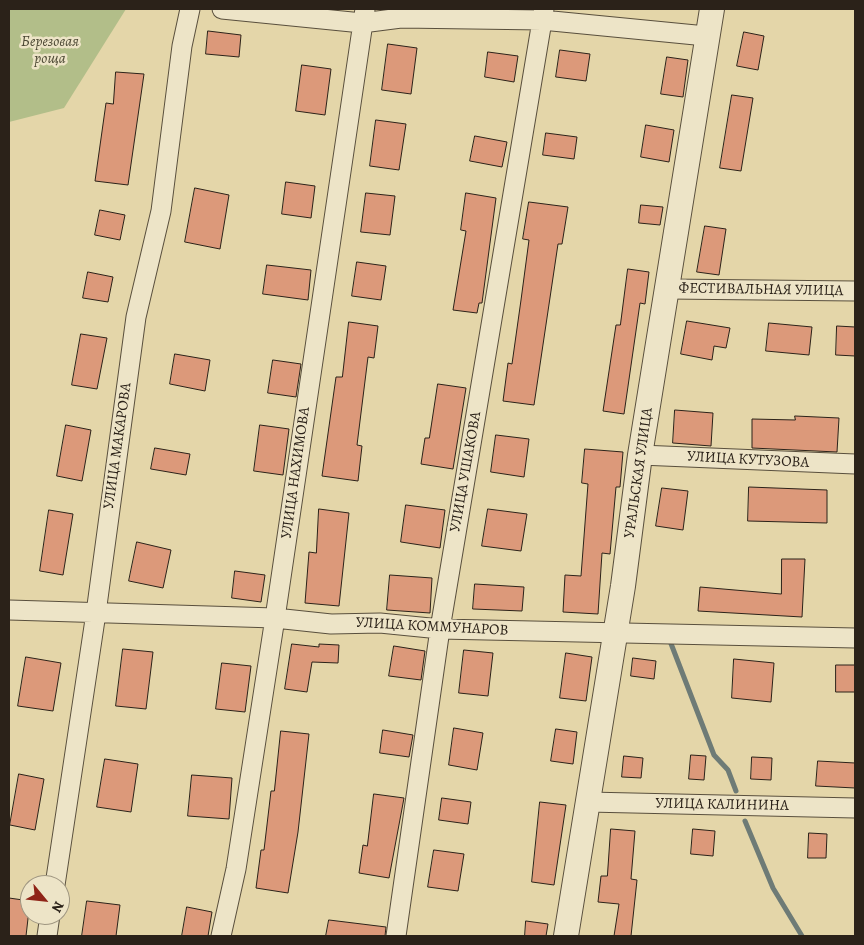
<!DOCTYPE html>
<meta charset="utf-8">
<style>
body{margin:0}
#map{position:relative;width:864px;height:945px;overflow:hidden;background:#e4d6a9;font-family:Alegreya,serif}
canvas{display:block}
.frame{position:absolute;inset:0;border:10px solid #2b2219;pointer-events:none}
.north{position:absolute;left:20px;top:875px;width:50px;height:50px;box-sizing:border-box;background:#ede4c7;border:1px solid #9f9681;border-radius:50%;rotate:118deg;font-size:14px;font-weight:700;line-height:20px;text-align:center;color:#2b2219}
.north::after{content:'';display:block;margin:auto;width:18px;height:22px;background:#8f2418;clip-path:polygon(50% 0,100% 100%,50% 72%,0 100%)}
</style>
<div id="map">
<canvas width="864" height="945"></canvas>
<div class="frame"></div>
<div class="north">N</div>
</div>
<script>
const g = document.querySelector('canvas').getContext('2d');
g.lineJoin = 'round';
function fill(path, color) {
  g.fillStyle = color;
  g.fill(path, 'evenodd');
}
function strokePath(path, color, width, dash) {
  g.strokeStyle = color;
  g.lineWidth = width;
  g.lineCap = dash ? 'butt' : 'round';
  g.setLineDash(dash || []);
  g.stroke(path);
}
function label(font, color, halo, rows, align = 'center') {
  g.font = font + ' Alegreya,serif';
  g.lineWidth = 5;
  g.setLineDash([]);
  g.textBaseline = 'middle';
  g.strokeStyle = halo;
  g.fillStyle = color;
  for (const [text, x, y, turn = 0] of rows) {
    g.save();
    g.translate(x, y);
    g.rotate((+turn || 0) * Math.PI / 180);
    g.textAlign = isNaN(turn) ? turn : align;
    if (halo) g.strokeText(text, 0, 0);
    g.fillText(text, 0, 0);
    g.restore();
  }
}
const green = new Path2D(`
 M 9,9 L 126,9 L 64,108 L 9,122 Z`);
const stream = new Path2D(`
 M 670,641 L 714,755 L 728,770 L 736,791
 M 745,821 L 773,888 L 802,936`);
const building = new Path2D(`
 M 208,31 L 241,35 L 239,57 L 206,54 Z
 M 744,32 L 764,36 L 758,70 L 737,66 Z
 M 388,44 L 417,48 L 411,94 L 382,90 Z
 M 560,50 L 590,54 L 586,81 L 556,77 Z
 M 488,52 L 518,56 L 514,82 L 485,77 Z
 M 667,57 L 688,60 L 683,97 L 661,94 Z
 M 302,65 L 331,69 L 325,115 L 296,111 Z
 M 116,72 L 144,74 L 128,185 L 95,181 L 106,103 L 113,104 Z
 M 732,95 L 753,98 L 741,171 L 720,168 Z
 M 376,120 L 406,124 L 399,170 L 370,166 Z
 M 646,125 L 674,130 L 669,162 L 641,157 Z
 M 546,133 L 577,137 L 574,159 L 543,155 Z
 M 475,136 L 507,142 L 502,167 L 470,161 Z
 M 286,182 L 315,186 L 311,218 L 282,214 Z
 M 195,188 L 229,195 L 220,249 L 185,242 Z
 M 366,193 L 395,196 L 390,235 L 361,232 Z
 M 466,193 L 496,198 L 482,303 L 479,303 L 477,313 L 453,310 L 466,231 L 461,230 Z
 M 529,202 L 568,207 L 562,244 L 558,244 L 534,405 L 503,401 L 508,363 L 512,364 L 521,300 L 529,240 L 523,239 Z
 M 641,205 L 663,207 L 660,225 L 639,223 Z
 M 100,210 L 125,215 L 120,240 L 95,235 Z
 M 705,226 L 726,229 L 719,275 L 697,272 Z
 M 357,262 L 386,266 L 381,300 L 352,296 Z
 M 267,265 L 311,270 L 308,300 L 263,294 Z
 M 628,269 L 649,272 L 645,304 L 640,303 L 624,414 L 603,411 L 616,325 L 620,325 Z
 M 88,272 L 113,277 L 108,302 L 83,298 Z
 M 687,321 L 730,328 L 726,348 L 714,346 L 712,360 L 681,354 Z
 M 349,322 L 378,326 L 374,358 L 368,357 L 357,445 L 362,446 L 358,481 L 322,476 L 336,377 L 342,377 Z
 M 769,323 L 812,327 L 809,355 L 766,351 Z
 M 837,326 L 855,327 L 855,356 L 836,355 Z
 M 81,334 L 107,338 L 97,389 L 72,385 Z
 M 175,354 L 210,360 L 205,391 L 170,384 Z
 M 273,360 L 301,364 L 296,397 L 268,393 Z
 M 438,384 L 466,388 L 453,469 L 421,464 L 425,438 L 429,438 Z
 M 675,410 L 713,413 L 711,446 L 673,443 Z
 M 795,416 L 839,418 L 837,452 L 752,448 L 752,419 L 795,420 Z
 M 66,425 L 91,430 L 82,481 L 57,476 Z
 M 260,425 L 289,429 L 283,475 L 254,471 Z
 M 496,435 L 529,439 L 524,477 L 491,472 Z
 M 155,448 L 190,454 L 186,475 L 151,469 Z
 M 585,449 L 623,452 L 620,487 L 616,487 L 610,554 L 602,553 L 598,614 L 563,612 L 565,575 L 581,576 L 588,484 L 582,483 Z
 M 749,487 L 827,490 L 827,523 L 748,521 Z
 M 662,488 L 688,491 L 683,530 L 656,526 Z
 M 406,505 L 445,510 L 440,548 L 401,542 Z
 M 319,509 L 349,513 L 339,606 L 305,603 L 309,552 L 316,553 Z
 M 488,509 L 527,514 L 521,551 L 482,546 Z
 M 49,510 L 73,514 L 63,575 L 40,571 Z
 M 137,542 L 171,550 L 163,588 L 129,581 Z
 M 782,559 L 805,559 L 802,617 L 698,611 L 700,587 L 781,594 Z
 M 235,571 L 265,575 L 261,602 L 232,598 Z
 M 390,575 L 432,578 L 430,613 L 387,610 Z
 M 475,584 L 524,587 L 522,611 L 473,609 Z
 M 292,644 L 319,647 L 319,644 L 339,645 L 338,663 L 312,662 L 307,692 L 285,689 Z
 M 394,646 L 425,651 L 421,680 L 389,676 Z
 M 123,649 L 153,652 L 146,709 L 116,706 Z
 M 464,650 L 493,653 L 488,696 L 459,693 Z
 M 566,653 L 592,657 L 586,701 L 560,698 Z
 M 26,657 L 61,663 L 53,711 L 18,706 Z
 M 633,658 L 656,661 L 654,679 L 631,676 Z
 M 734,659 L 774,663 L 771,702 L 732,698 Z
 M 222,663 L 251,666 L 245,712 L 216,709 Z
 M 836,665 L 855,665 L 855,692 L 836,692 Z
 M 454,728 L 483,733 L 477,770 L 449,765 Z
 M 556,729 L 577,732 L 573,764 L 551,761 Z
 M 383,730 L 413,735 L 409,757 L 380,753 Z
 M 281,731 L 309,734 L 298,832 L 288,893 L 256,888 L 261,850 L 264,850 L 271,791 L 274,791 Z
 M 691,755 L 706,756 L 704,780 L 689,779 Z
 M 624,756 L 643,758 L 641,778 L 622,777 Z
 M 752,757 L 772,758 L 771,780 L 751,779 Z
 M 105,759 L 138,764 L 131,812 L 97,807 Z
 M 818,761 L 855,763 L 855,788 L 816,786 Z
 M 19,774 L 44,779 L 35,830 L 10,825 Z
 M 192,775 L 232,778 L 229,819 L 188,816 Z
 M 374,794 L 404,798 L 389,878 L 359,873 L 363,845 L 367,846 Z
 M 442,798 L 471,802 L 468,824 L 439,820 Z
 M 540,802 L 566,805 L 554,885 L 532,882 Z
 M 611,829 L 635,831 L 631,879 L 637,880 L 631,936 L 614,936 L 619,904 L 598,902 L 601,876 L 607,876 Z
 M 693,829 L 715,831 L 713,856 L 691,854 Z
 M 809,833 L 827,834 L 826,858 L 808,858 Z
 M 434,850 L 464,854 L 458,891 L 428,887 Z
 M 9,898 L 30,901 L 26,936 L 9,936 Z
 M 87,901 L 120,905 L 116,936 L 82,936 Z
 M 187,907 L 212,912 L 208,936 L 182,936 Z
 M 329,920 L 386,927 L 385,936 L 326,936 Z
 M 526,921 L 548,924 L 546,936 L 525,936 Z`);
const minor = new Path2D(`
 M 222,9 L 362,23 L 401,18 L 542,20 L 706,36
 M 668,289 L 855,291
 M 640,455 L 855,464
 M 9,610 L 275,618 L 331,624 L 380,623 L 440,629 L 855,638
 M 588,802 L 855,808
 M 55,885 L 96,613 L 136,317 L 161,211 L 182,46 L 190,9
 M 47,936 L 50,915
 M 221,936 L 236,869 L 275,618 L 365,9
 M 396,936 L 440,629 L 544,9`);
const tertiary = new Path2D(`
 M 566,936 L 623,586 L 640,455 L 712,9`);
const parkNames = [
 ["Березовая",50,42],
 ["роща",50,59]
];
const streetNames = [
 ["ФЕСТИВАЛЬНАЯ УЛИЦА",761,290,1],
 ["УЛИЦА МАКАРОВА",118,446,-82],
 ["УЛИЦА КУТУЗОВА",748,460,3],
 ["УЛИЦА УШАКОВА",466,472,-80],
 ["УЛИЦА НАХИМОВА",296,473,-82],
 ["УРАЛЬСКАЯ УЛИЦА",639,473,-82],
 ["УЛИЦА КОММУНАРОВ",432,627,3],
 ["УЛИЦА КАЛИНИНА",722,805,1]
];
fill(green, '#b2be89');
strokePath(stream, '#6e7b76', 5);
fill(building, '#dc997a');
strokePath(building, '#2b2219', 1);
strokePath(minor, '#594f3d', 21);
strokePath(tertiary, '#594f3d', 26);
strokePath(minor, '#ede4c7', 19);
strokePath(tertiary, '#ede4c7', 24);
label('italic 15px', '#4d4935', '#ede4c7', parkNames);
label('15px', '#2b2219', '#ede4c7', streetNames);
</script>
